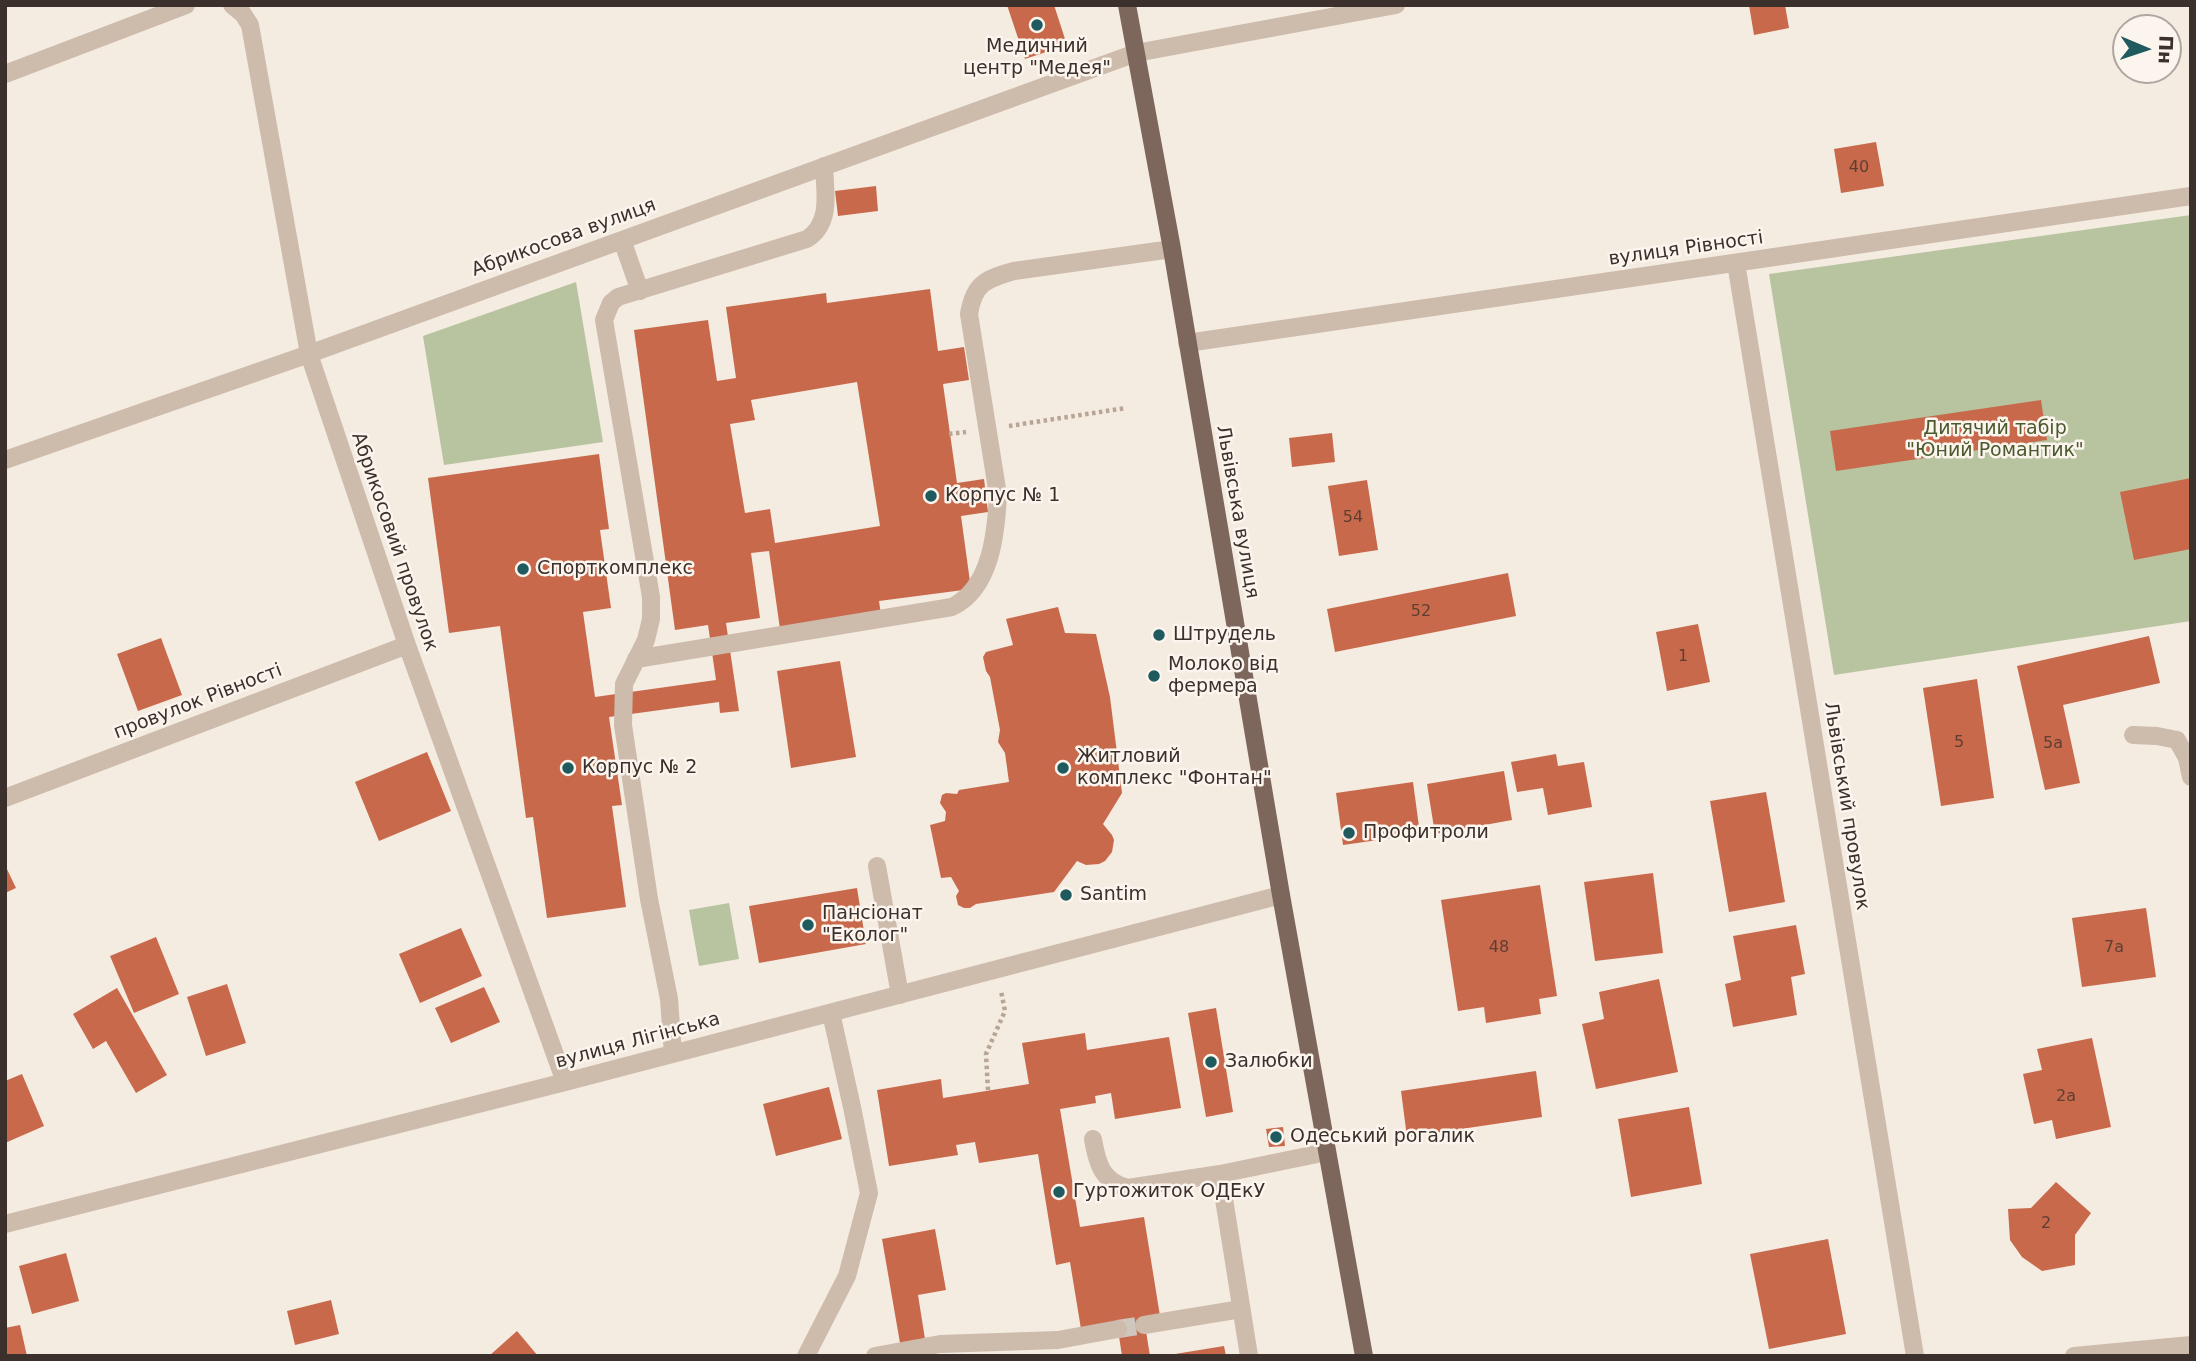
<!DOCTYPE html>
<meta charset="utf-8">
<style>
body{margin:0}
#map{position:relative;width:2196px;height:1361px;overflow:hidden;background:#f4ebe1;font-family:"DejaVu Sans",sans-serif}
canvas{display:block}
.frame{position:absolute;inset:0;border:7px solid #3b302b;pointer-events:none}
.north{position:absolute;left:2112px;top:14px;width:70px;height:70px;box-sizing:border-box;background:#fbf5ee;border:2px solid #aea6a0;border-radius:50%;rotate:92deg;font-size:19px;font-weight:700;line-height:28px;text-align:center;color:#3b302b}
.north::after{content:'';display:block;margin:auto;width:24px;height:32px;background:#1f5a5e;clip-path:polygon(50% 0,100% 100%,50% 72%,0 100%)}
</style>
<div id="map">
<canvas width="2196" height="1361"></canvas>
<div class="frame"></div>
<div class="north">Пн</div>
</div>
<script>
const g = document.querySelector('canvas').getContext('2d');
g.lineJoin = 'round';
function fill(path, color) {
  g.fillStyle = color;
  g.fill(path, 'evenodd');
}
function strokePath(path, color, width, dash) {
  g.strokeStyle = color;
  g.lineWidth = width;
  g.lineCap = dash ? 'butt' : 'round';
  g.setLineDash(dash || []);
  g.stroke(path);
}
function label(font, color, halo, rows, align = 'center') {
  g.font = font + ' "DejaVu Sans",sans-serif';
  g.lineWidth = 5;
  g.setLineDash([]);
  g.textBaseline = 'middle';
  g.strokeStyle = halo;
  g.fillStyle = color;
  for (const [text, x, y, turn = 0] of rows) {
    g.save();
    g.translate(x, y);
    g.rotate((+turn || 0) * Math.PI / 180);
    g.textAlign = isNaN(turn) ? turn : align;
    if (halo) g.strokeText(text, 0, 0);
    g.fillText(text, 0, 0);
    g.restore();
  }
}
const green = new Path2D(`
 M 2191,215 L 2191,621 L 1834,675 L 1769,274 Z
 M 576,282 L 603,442 L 444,465 L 423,336 Z
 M 729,903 L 739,959 L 699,966 L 689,910 Z`);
const building = new Path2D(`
 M 1007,5 L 1054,5 L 1067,45 L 1025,59 Z
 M 1749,5 L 1785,5 L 1789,28 L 1754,35 Z
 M 1876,142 L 1884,186 L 1841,193 L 1834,149 Z
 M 876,186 L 878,211 L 838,216 L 835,191 Z
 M 930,289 L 938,351 L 964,347 L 969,380 L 943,384 L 957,483 L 984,479 L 988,512 L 961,516 L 971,589 L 879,601 L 881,615 L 780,629 L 769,551 L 751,553 L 760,618 L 726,623 L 739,711 L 720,713 L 719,702 L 609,717 L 622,805 L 612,806 L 626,907 L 547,918 L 533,817 L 526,818 L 500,626 L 449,633 L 428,478 L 599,454 L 609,529 L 600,530 L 611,608 L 583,612 L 595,697 L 716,680 L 708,625 L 675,630 L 634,330 L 708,320 L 717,381 L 736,378 L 726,307 L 826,293 L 827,303 ZM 857,382 L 880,526 L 775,543 L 770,509 L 745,513 L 730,424 L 755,420 L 751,400 Z
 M 2041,400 L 2047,440 L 1836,471 L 1830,431 Z
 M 1332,433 L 1335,462 L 1292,467 L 1289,438 Z
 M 2191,478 L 2191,549 L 2134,560 L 2120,492 Z
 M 1367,480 L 1378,550 L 1339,556 L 1328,486 Z
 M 1508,573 L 1516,616 L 1335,652 L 1327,609 Z
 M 1058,607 L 1065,633 L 1096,634 L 1110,697 L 1122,793 L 1103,824 L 1112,835 L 1114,840 L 1112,852 L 1105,861 L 1099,864 L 1086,865 L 1077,861 L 1054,892 L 976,904 L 970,908 L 964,908 L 958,905 L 956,896 L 959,891 L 951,877 L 941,878 L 930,825 L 945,821 L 946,812 L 940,803 L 942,795 L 946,793 L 957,794 L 959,790 L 1009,782 L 1005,753 L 998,742 L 1000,730 L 990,677 L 986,671 L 983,657 L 986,652 L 1013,645 L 1006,619 Z
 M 1698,624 L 1710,682 L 1667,691 L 1656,632 Z
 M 2149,636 L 2160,683 L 2063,705 L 2080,783 L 2045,790 L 2017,666 Z
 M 161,638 L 182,695 L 138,711 L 117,654 Z
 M 840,661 L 856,757 L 791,768 L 777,671 Z
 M 1977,679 L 1994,798 L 1941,806 L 1923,688 Z
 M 427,752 L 451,811 L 379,841 L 355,782 Z
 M 1556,754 L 1558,766 L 1584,762 L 1592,807 L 1548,815 L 1543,788 L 1517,792 L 1511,762 Z
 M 1504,771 L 1512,820 L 1435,834 L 1427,784 Z
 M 1413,782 L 1420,834 L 1343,845 L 1336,793 Z
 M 1766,792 L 1785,902 L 1729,912 L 1710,801 Z
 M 5,865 L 16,888 L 5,893 Z
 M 1653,873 L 1663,953 L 1595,961 L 1584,882 Z
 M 1540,885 L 1557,996 L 1539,999 L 1541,1014 L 1486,1023 L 1484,1007 L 1458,1011 L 1441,900 Z
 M 857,888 L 866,944 L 759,963 L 749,906 Z
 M 2146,908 L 2156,977 L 2082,987 L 2072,918 Z
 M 1796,925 L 1805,974 L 1791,977 L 1797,1015 L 1733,1027 L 1725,984 L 1741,980 L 1733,936 Z
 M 461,928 L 482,976 L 420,1003 L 399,954 Z
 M 156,937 L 179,994 L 134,1013 L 110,956 Z
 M 1659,979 L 1678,1072 L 1596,1089 L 1582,1024 L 1604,1019 L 1599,992 Z
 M 227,984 L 246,1043 L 206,1056 L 187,997 Z
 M 484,987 L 500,1022 L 451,1043 L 435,1008 Z
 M 117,988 L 167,1075 L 136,1093 L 106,1041 L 93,1049 L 73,1014 Z
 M 1216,1008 L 1233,1112 L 1206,1117 L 1188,1013 Z
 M 1085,1033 L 1087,1050 L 1169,1037 L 1181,1108 L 1115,1119 L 1111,1093 L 1095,1096 L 1096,1103 L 1060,1109 L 1080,1227 L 1144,1217 L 1160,1316 L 1144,1319 L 1150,1356 L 1122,1356 L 1117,1323 L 1081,1329 L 1070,1262 L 1056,1265 L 1038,1154 L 979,1163 L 975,1142 L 956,1145 L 958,1155 L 889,1166 L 877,1090 L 941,1079 L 943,1098 L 1029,1084 L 1022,1043 Z
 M 2092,1038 L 2111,1127 L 2056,1139 L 2052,1120 L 2034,1124 L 2023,1074 L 2042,1070 L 2037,1049 Z
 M 1536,1071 L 1542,1117 L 1407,1137 L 1401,1091 Z
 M 22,1074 L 44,1126 L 5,1143 L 5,1081 Z
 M 829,1087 L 842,1139 L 776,1156 L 763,1104 Z
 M 1689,1107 L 1702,1184 L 1631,1197 L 1618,1119 Z
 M 1283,1127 L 1285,1146 L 1269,1147 L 1266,1129 Z
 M 2056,1182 L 2091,1213 L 2075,1235 L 2075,1265 L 2042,1271 L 2022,1257 L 2010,1240 L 2008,1209 L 2031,1208 Z
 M 935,1229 L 946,1290 L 918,1295 L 925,1339 L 900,1343 L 882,1239 Z
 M 1828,1239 L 1846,1334 L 1769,1349 L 1750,1254 Z
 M 66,1253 L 79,1301 L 32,1314 L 19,1266 Z
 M 331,1300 L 339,1334 L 295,1345 L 287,1311 Z
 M 20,1325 L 27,1356 L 5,1356 L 5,1328 Z
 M 517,1331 L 538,1356 L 489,1356 Z
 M 1224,1346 L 1226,1356 L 1175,1356 L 1175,1354 Z`);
const minorTunnel = new Path2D(`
 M 1118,1329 L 1144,1325`);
const path = new Path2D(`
 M 1009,426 L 1126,408
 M 949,434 L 966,432
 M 988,1090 L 986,1054 L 1005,1011 L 1001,991`);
const minor = new Path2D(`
 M 232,5 L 243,14 L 250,25 L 309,354 L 407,645 L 565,1082
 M 5,74 L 186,5
 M 622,240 L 640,291
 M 1736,263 L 1915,1356
 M 1187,343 L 2191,196
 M 5,460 L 309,354 L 1136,53 L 1396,5
 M 636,659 L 952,607 C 991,588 996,534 998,495 L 969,314 C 974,283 986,279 1014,271 L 1172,249
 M 2133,735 L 2157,736 L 2177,740 L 2187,758 L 2191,777
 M 5,798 L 407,645
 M 877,866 L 900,995
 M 673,1054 L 669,999 L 649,899 L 623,725 L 624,684 L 646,640 L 651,619 L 651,597 L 604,320 L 611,303 L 618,297 L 807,239 C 832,223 825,192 824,166
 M 1093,1139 C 1097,1163 1102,1182 1128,1188 L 1220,1174 L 1327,1152
 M 1220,1174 L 1249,1356
 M 5,1224 L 565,1082 L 1281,895
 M 1144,1325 L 1241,1309
 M 806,1356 L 847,1276 L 869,1193 L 852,1107 L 831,1013
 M 875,1356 L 940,1344 L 1058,1340 L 1118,1329
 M 2074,1356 L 2191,1345`);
const major = new Path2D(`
 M 1127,5 L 1172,249 L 1281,895 L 1364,1356`);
const markers = [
 [1037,25,7,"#1f5a5e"],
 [931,496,7,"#1f5a5e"],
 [523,569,7,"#1f5a5e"],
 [1159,635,7,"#1f5a5e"],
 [1154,676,7,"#1f5a5e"],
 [568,768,7,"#1f5a5e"],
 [1063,768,7,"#1f5a5e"],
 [1349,833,7,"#1f5a5e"],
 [1066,895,7,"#1f5a5e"],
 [808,925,7,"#1f5a5e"],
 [1211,1062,7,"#1f5a5e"],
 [1276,1137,7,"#1f5a5e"],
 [1059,1192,7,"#1f5a5e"]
];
const numberNames = [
 ["40",1859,168],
 ["54",1353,518],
 ["52",1421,612],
 ["1",1683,657],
 ["5",1959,743],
 ["5а",2053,744],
 ["48",1499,948],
 ["7а",2114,948],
 ["2а",2066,1097],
 ["2",2046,1224]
];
const poiNames = [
 ["Медичний",1037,47,"center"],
 ["центр \"Медея\"",1037,69,"center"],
 ["Корпус № 1",945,496],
 ["Спорткомплекс",537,569],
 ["Штрудель",1173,635],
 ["Молоко від",1168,665],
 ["фермера",1168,687],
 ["Житловий",1077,757],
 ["комплекс \"Фонтан\"",1077,779],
 ["Корпус № 2",582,768],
 ["Профитроли",1363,833],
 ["Santim",1080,895],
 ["Пансіонат",822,914],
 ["\"Еколог\"",822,936],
 ["Залюбки",1225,1062],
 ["Одеський рогалик",1290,1137],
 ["Гуртожиток ОДЕкУ",1073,1192]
];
const streetNames = [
 ["Абрикосова вулиця",564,238,-20],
 ["вулиця Рівності",1686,249,-8],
 ["Львівська вулиця",1237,512,80],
 ["Абрикосовий провулок",394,542,71],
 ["провулок Рівності",198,702,-21],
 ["Львівський провулок",1846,806,81],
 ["вулиця Лігінська",638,1041,-15]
];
const parkNames = [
 ["Дитячий табір",1995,429],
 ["\"Юний Романтик\"",1995,451]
];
fill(green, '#b8c4a0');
fill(building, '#c8694b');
strokePath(minorTunnel, '#cfc6bd', 18, [18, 9]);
strokePath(path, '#b9a596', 4.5, [3.5, 3.5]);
strokePath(minor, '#cdbbac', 18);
strokePath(major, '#7d675c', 18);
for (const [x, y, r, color] of markers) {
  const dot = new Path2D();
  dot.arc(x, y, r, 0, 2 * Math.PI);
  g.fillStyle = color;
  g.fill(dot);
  strokePath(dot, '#fbf5ee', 2.5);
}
label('16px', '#5e3e33', null, numberNames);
label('19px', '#3b302b', '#fbf5ee', poiNames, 'left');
label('19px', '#3b302b', '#fbf5ee', streetNames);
label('19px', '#4a5a2e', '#fbf5ee', parkNames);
</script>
